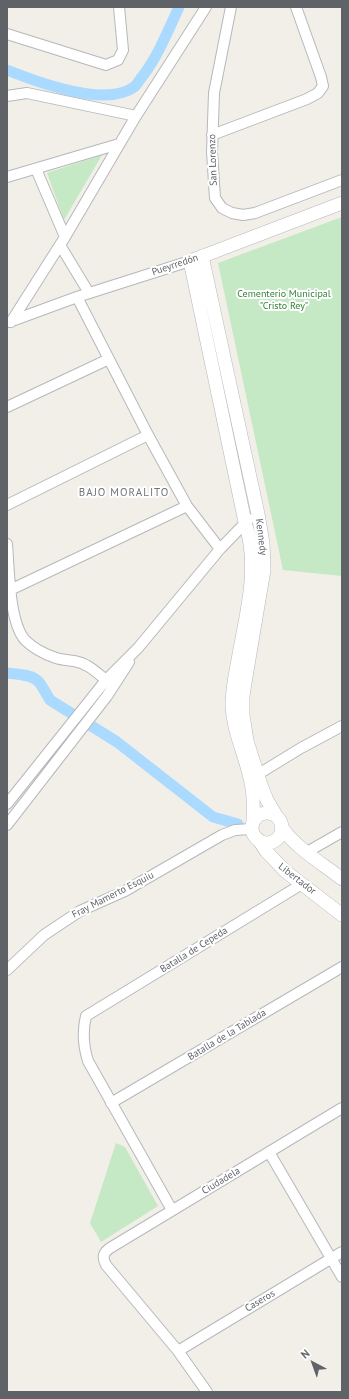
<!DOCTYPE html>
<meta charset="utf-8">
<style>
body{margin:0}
#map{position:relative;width:349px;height:1399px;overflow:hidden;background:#f1efe8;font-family:"PT Sans",sans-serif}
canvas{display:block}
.frame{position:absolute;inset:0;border:8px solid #5f6368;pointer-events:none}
.north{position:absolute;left:293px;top:1343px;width:40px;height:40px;-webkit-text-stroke:3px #fff;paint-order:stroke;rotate:319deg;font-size:11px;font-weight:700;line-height:16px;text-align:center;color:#5f6368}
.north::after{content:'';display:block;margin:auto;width:14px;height:18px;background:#5f6368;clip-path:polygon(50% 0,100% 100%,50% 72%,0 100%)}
</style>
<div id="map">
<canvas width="349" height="1399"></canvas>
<div class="frame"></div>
<div class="north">N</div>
</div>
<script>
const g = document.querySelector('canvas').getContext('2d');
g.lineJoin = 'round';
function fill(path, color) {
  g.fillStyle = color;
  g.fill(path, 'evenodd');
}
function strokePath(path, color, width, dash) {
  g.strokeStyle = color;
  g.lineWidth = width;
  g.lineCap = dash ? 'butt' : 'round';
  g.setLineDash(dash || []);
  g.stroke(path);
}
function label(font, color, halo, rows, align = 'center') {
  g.font = font + ' "PT Sans",sans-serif';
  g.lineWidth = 4;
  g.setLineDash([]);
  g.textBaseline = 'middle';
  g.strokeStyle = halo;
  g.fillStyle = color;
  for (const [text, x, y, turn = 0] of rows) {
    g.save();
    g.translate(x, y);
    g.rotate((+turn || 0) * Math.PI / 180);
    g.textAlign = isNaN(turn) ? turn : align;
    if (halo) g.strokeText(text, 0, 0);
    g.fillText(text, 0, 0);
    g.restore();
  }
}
const green = new Path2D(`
 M 102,155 L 64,220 L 47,173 Z
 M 342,217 L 342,576 L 283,570 L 218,263 Z
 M 116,1143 L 125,1147 L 158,1206 L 101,1242 L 90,1223 Z`);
const canal = new Path2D(`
 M 7,70 C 37,82 105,108 134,87 C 137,85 139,80 142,77 C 158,56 168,31 179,7
 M 7,673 C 17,674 30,674 38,681 C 41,684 47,695 50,700 L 117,742 L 213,817 L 238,824`);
const minor = new Path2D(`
 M 231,7 L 214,93 L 212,152 L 215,198 L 222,208 L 232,213 L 243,215 L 255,213 L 342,180
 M 7,34 L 106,65 L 118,60 L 123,50 L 119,7
 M 7,96 L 27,93 L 136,116
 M 212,135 L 307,99 L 318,93 L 323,86 L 321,77 L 296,7
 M 36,169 L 65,237
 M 7,177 L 119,144
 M 60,245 L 89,293
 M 77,297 L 148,435 L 187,506 L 220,549
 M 9,322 L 77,297 L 190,261
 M 11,322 L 65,237 L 136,116 L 206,7
 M 7,407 L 109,359
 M 7,505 L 148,435
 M 7,544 C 9,568 9,622 25,640 C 34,649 44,654 56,658 C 62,660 68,660 74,661 C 87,663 96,672 106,680
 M 10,590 L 187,506
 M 252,778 L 301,748 L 342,726
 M 7,804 L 106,680 L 138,648 L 220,549 L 249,519
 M 7,825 L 107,696 L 129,662
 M 307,852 L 342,832
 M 7,970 L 44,935 L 80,911 L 125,891 L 222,835 L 235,830 L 252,829
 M 111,1103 L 342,967
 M 269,1152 L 342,1277
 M 172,1210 L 88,1061 C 83,1045 82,1032 86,1016 L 302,884
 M 178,1351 L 342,1252
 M 207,1392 L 178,1351 L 106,1265 C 102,1257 103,1253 110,1248 L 342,1108`);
const tertiary = new Path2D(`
 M 202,256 L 258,514 L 263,543 L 264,570 L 246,677 L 243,696 L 243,715 L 247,741 L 261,785 L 267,800 L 277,817
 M252 828a15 15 0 1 1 30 0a15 15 0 1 1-30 0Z
 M 253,822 C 253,811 254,799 252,788 C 248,760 233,734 232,705 C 232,690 235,675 238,660 C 246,613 260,569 245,522 L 190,261 L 342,203
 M 281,826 C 294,847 323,864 342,879
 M 258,839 L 266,851 L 285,871 L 342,915`);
const streetNames = [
 ["San Lorenzo",213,160,-92],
 ["Pueyrredón",175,265,-19],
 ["Kennedy",261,537,83],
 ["Libertador",297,879,38],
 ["Fray Mamerto Esquiu",113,895,-27],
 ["Batalla de Cepeda",194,950,-32],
 ["Batalla de la Tablada",227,1035,-31],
 ["Ciudadela",221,1181,-31],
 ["Caseros",260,1301,-31]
];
const parkNames = [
 ["Cementerio Municipal",284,294],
 ["\"Cristo Rey\"",284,306]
];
const neighbourhoodNames = [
 ["BAJO MORALITO",124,493]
];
fill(green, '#c5e8c5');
strokePath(canal, '#aadaff', 11);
strokePath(minor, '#b5b8bc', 12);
strokePath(tertiary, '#b5b8bc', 14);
strokePath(minor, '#fff', 10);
strokePath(tertiary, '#fff', 13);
label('10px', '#5f6368', '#fff', streetNames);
label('10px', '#348238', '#fff', parkNames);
g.letterSpacing = '1px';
label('11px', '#70757a', '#fff', neighbourhoodNames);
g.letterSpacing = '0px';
</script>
